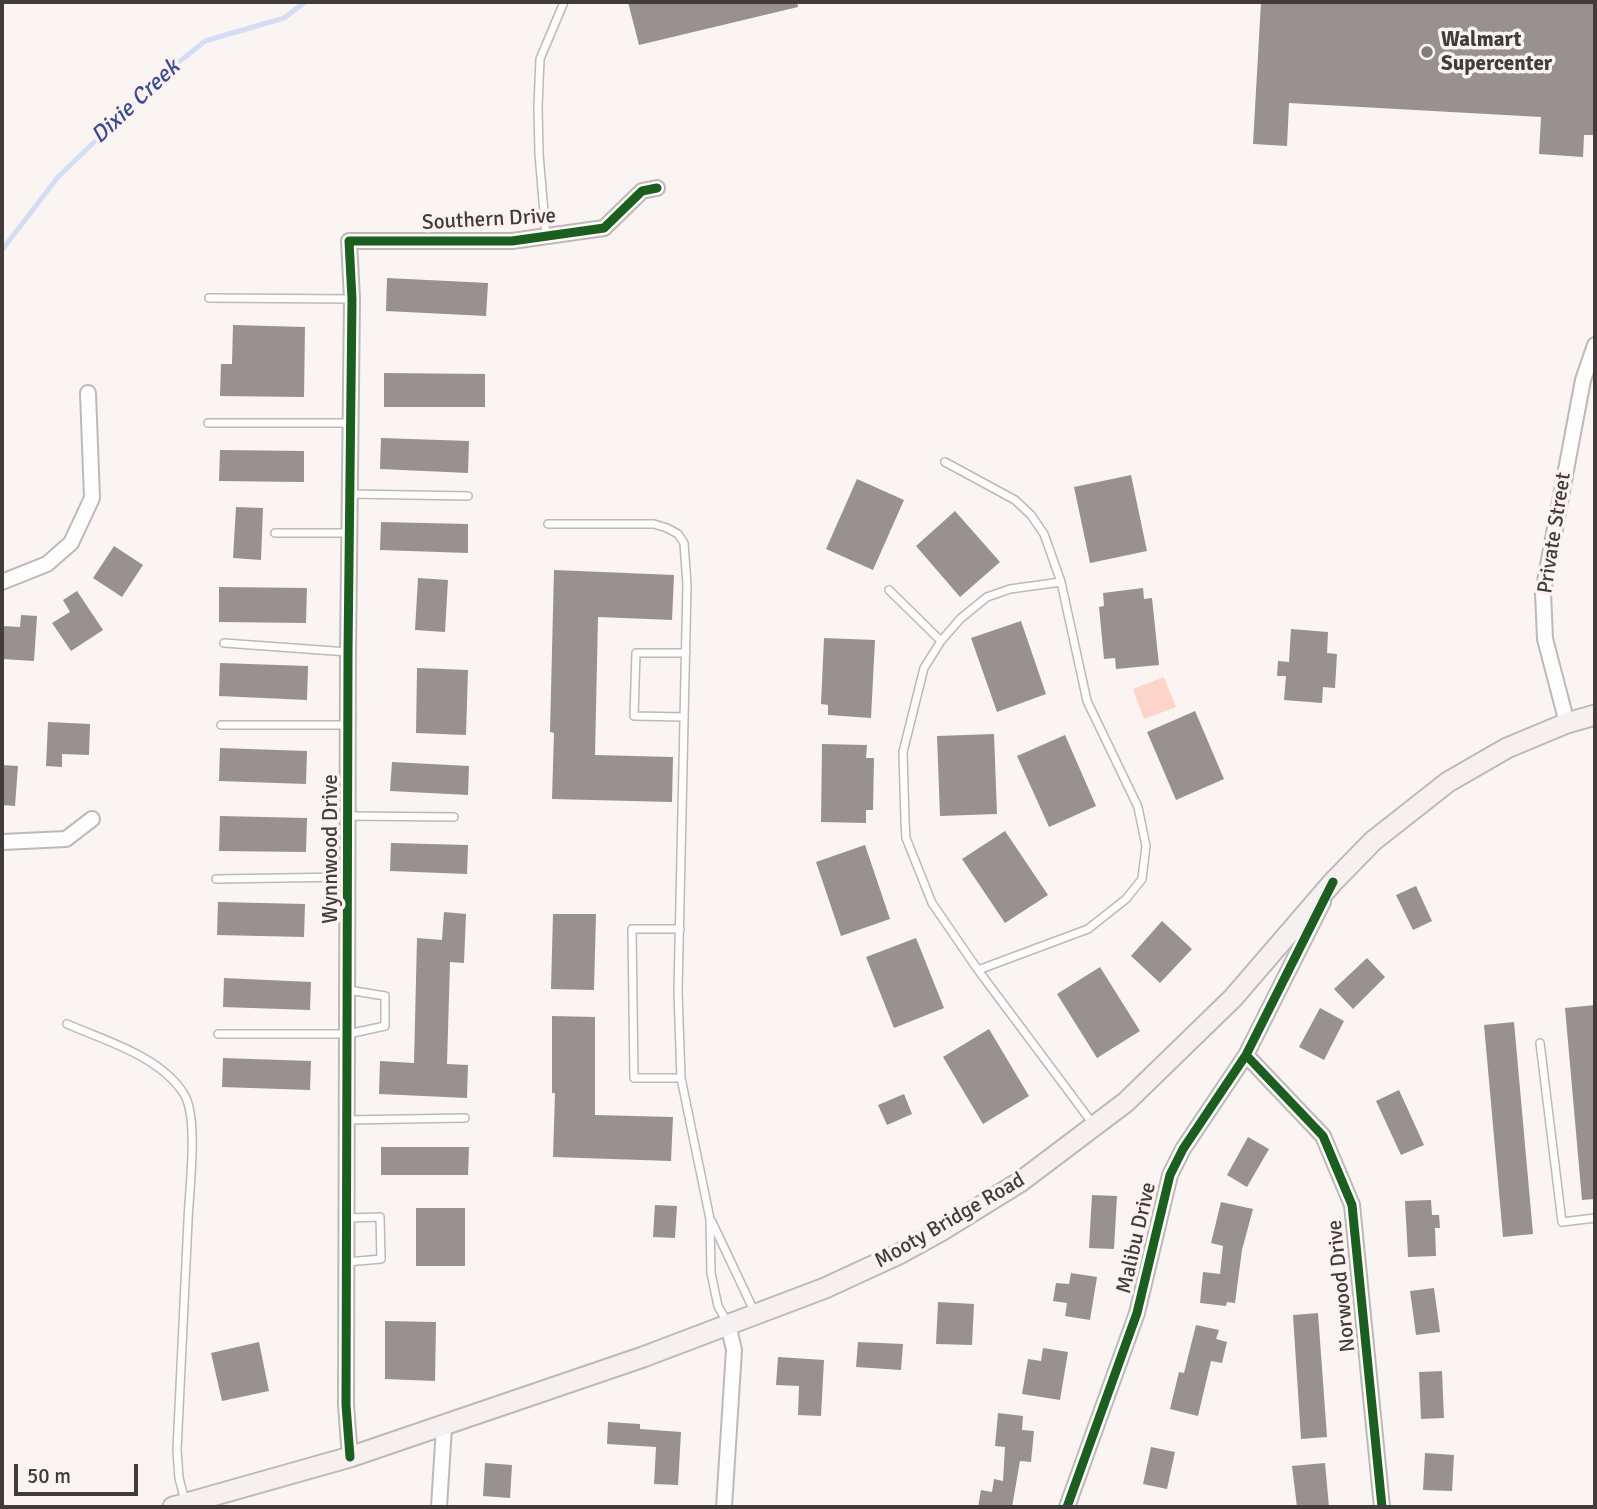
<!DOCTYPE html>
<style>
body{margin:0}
#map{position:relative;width:1597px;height:1509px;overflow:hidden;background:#faf4f2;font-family:Signika,sans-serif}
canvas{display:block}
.frame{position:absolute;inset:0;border:4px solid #413c3a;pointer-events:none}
.scale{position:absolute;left:14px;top:1464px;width:124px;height:32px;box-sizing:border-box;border:4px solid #413c3a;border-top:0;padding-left:9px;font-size:21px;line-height:24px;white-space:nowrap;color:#413c3a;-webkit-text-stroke:5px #fdf2ef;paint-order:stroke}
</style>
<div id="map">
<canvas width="1597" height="1509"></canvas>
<div class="frame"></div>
<div class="scale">50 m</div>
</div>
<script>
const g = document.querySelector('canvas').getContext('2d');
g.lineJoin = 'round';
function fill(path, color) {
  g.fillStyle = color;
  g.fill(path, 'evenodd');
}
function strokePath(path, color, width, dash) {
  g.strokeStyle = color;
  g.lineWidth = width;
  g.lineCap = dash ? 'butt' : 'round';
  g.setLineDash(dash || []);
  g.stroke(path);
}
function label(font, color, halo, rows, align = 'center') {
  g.font = font + ' Signika,sans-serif';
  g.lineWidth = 7;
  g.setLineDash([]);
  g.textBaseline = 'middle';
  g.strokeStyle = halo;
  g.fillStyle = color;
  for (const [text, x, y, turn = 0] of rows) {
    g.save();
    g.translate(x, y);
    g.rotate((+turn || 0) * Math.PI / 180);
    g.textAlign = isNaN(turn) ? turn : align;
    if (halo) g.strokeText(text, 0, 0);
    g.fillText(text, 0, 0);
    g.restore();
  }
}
const green = new Path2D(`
 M 1164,677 L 1176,707 L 1144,719 L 1133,689 Z`);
const stream = new Path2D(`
 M 2,250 L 58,177 L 169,70 L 205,41 L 284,18 L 305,2`);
const building = new Path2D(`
 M 628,2 L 797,2 L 798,7 L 639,45 Z
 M 1261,2 L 1595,2 L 1595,135 L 1584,135 L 1583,157 L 1539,154 L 1541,117 L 1289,103 L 1287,146 L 1253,144 Z
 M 387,278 L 488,283 L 486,316 L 386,311 Z
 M 233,325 L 305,327 L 304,397 L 220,396 L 221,364 L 232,364 Z
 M 384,373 L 485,374 L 485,407 L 384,407 Z
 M 381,438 L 469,441 L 468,473 L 380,469 Z
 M 220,450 L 304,451 L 304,482 L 219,481 Z
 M 1131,475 L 1147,551 L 1090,563 L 1074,487 Z
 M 857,479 L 904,500 L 873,570 L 826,549 Z
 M 236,507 L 263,508 L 261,560 L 233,558 Z
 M 955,511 L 1000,562 L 960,597 L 916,546 Z
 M 381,522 L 468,524 L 468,553 L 380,550 Z
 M 114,546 L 143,565 L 122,597 L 93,578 Z
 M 554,570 L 674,575 L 672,620 L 598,617 L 595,755 L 673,757 L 672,802 L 552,799 L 554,733 L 550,732 Z
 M 418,578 L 448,580 L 445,632 L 415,630 Z
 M 219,587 L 307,588 L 306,623 L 219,622 Z
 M 1143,588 L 1144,599 L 1152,598 L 1159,665 L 1116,669 L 1115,658 L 1104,659 L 1099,607 L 1104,606 L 1103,593 Z
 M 77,591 L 103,630 L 71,651 L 52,623 L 70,612 L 63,600 Z
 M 21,615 L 37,616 L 34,661 L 2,659 L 2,626 L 20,627 Z
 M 1021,621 L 1046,694 L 997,712 L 971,638 Z
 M 1291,629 L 1328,632 L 1327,653 L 1337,654 L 1335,688 L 1323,687 L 1322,703 L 1284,700 L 1286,676 L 1277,676 L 1278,661 L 1289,662 Z
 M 824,638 L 875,640 L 871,718 L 828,715 L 828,705 L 821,704 Z
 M 220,663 L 308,666 L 307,700 L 219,696 Z
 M 417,668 L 468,670 L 466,735 L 416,733 Z
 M 1195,711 L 1224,779 L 1176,800 L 1147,732 Z
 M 48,722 L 90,724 L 89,755 L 62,754 L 62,767 L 46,766 Z
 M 994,734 L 997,814 L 940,816 L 937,736 Z
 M 1065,735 L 1096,806 L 1049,827 L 1017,756 Z
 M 822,744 L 867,745 L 866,758 L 874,758 L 873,810 L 866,810 L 866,823 L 821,822 Z
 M 220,748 L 307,751 L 306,784 L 219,781 Z
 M 392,762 L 469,766 L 468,795 L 390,791 Z
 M 2,765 L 18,766 L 15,806 L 2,805 Z
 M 220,816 L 307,818 L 306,852 L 219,851 Z
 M 1005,831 L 1048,895 L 1005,923 L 962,859 Z
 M 391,843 L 468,845 L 467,874 L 390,871 Z
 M 865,845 L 890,919 L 841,936 L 816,862 Z
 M 1416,886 L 1432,921 L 1413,930 L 1396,895 Z
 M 218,902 L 305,904 L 304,937 L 217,935 Z
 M 444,912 L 466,914 L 464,963 L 450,962 L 447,1064 L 468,1065 L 467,1098 L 379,1094 L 380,1061 L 414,1063 L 417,938 L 442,940 Z
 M 553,914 L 596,914 L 594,990 L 551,989 Z
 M 1162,921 L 1192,949 L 1160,983 L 1131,956 Z
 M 916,938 L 944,1008 L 894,1028 L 866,957 Z
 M 1367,958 L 1385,977 L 1353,1009 L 1334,989 Z
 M 1100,967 L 1140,1031 L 1097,1058 L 1057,994 Z
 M 224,978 L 311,982 L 310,1010 L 223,1007 Z
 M 1595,1005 L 1595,1199 L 1582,1200 L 1565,1008 Z
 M 1320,1008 L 1344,1021 L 1324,1060 L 1299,1047 Z
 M 552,1016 L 595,1017 L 595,1115 L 673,1117 L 671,1161 L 553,1157 L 555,1093 L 552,1093 Z
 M 1514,1022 L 1533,1234 L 1503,1237 L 1484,1025 Z
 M 989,1029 L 1029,1096 L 983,1124 L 943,1057 Z
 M 223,1058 L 311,1061 L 310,1090 L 222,1087 Z
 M 1399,1090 L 1424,1145 L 1401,1155 L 1376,1101 Z
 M 904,1094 L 912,1114 L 887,1125 L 878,1105 Z
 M 1248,1137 L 1269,1149 L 1247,1187 L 1227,1175 Z
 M 381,1147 L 469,1147 L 468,1175 L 381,1175 Z
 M 1092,1195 L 1117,1196 L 1114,1249 L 1089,1248 Z
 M 1431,1200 L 1432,1215 L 1439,1215 L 1440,1228 L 1435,1228 L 1436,1256 L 1408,1257 L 1405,1201 Z
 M 1221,1202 L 1253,1209 L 1242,1250 L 1235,1303 L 1227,1302 L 1226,1306 L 1200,1303 L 1203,1272 L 1220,1274 L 1223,1246 L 1211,1243 Z
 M 655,1205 L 677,1206 L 675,1238 L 653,1237 Z
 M 416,1208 L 465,1208 L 465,1266 L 416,1266 Z
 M 1071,1273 L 1097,1277 L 1090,1320 L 1065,1316 L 1067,1303 L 1053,1301 L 1056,1283 L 1069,1284 Z
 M 1434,1288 L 1440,1332 L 1416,1335 L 1410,1291 Z
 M 938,1302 L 974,1304 L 972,1345 L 936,1344 Z
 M 1318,1313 L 1327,1437 L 1301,1439 L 1293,1315 Z
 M 385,1321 L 436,1322 L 435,1381 L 385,1379 Z
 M 1196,1325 L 1219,1330 L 1216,1339 L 1227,1342 L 1222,1363 L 1211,1361 L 1198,1416 L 1170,1409 L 1179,1372 L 1184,1373 Z
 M 259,1342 L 269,1391 L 222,1401 L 211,1353 Z
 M 858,1342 L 903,1344 L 901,1370 L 856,1367 Z
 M 1043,1348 L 1068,1352 L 1060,1400 L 1022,1394 L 1028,1359 L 1041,1361 Z
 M 778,1357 L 824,1360 L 821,1416 L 798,1415 L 799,1386 L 776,1385 Z
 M 1442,1371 L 1444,1418 L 1421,1419 L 1419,1372 Z
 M 998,1413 L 1023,1416 L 1022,1430 L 1034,1431 L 1031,1462 L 1020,1461 L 1012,1507 L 978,1507 L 981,1490 L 992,1492 L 994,1479 L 1003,1481 L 1005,1447 L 995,1446 Z
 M 608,1422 L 640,1424 L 640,1429 L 681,1432 L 678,1485 L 654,1484 L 656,1447 L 607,1444 Z
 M 1151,1447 L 1175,1452 L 1167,1489 L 1143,1484 Z
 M 1425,1453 L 1454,1455 L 1452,1491 L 1423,1490 Z
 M 485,1463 L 512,1465 L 510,1498 L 483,1496 Z
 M 1325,1463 L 1329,1507 L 1297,1507 L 1292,1466 Z`);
const service = new Path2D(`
 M 546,236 L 539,154 L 538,107 L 540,59 L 564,2
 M 209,298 L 352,299
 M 208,423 L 351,423
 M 945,462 L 1015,500 L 1031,515 L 1044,534 L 1061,582 L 1087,701 L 1138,807 L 1146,846 L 1142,879 L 1126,899 L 1088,929 L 978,970
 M 350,494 L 468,496
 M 548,524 L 654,524 L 667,528 L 678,534 L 684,543 L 687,585 L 678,992 L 681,1078 L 710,1219 L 711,1273 L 718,1306 L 728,1324
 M 275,533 L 351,533
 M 1061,582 L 1010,589 L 987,597 L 960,619 L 941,641 L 924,668 L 903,752 L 905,821 L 906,838 L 932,903 L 978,970 L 1093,1124
 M 889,590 L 941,641
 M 224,643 L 348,652
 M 684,717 L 634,716 L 636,653 L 686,653
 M 221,725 L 349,725
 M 349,816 L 454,817
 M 216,879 L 348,877
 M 680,929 L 632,929 L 634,1078 L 681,1078
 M 67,1024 C 106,1041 160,1056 184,1094 C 199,1118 189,1191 188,1221 C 185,1297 180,1374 177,1450 L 179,1478 L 185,1501
 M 218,1034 L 348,1034 L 385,1026 L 385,996 L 348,990
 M 1540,1043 L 1562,1222 L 1595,1218
 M 347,1120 L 465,1118
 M 347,1218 L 380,1217 L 381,1259 L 347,1262
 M 712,1222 L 755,1313`);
const minor = new Path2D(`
 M 2,582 L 47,564 L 71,543 L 92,498 L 88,393
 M 1567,723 L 1545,639 L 1543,592 L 1583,380 L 1595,345
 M 2,842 L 66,839 L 92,819
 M 1246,1055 L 1323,1136 L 1352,1205 L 1382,1507
 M 350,1457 L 346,1405 L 348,652 L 352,299 L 349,241 L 512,241 L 604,228 L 642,191 L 657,188
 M 439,1507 L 444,1427
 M 724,1507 L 734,1350 L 728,1324
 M 1067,1507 L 1137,1313 L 1170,1175 L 1183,1149 L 1246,1055 L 1323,902`);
const secondary = new Path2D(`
 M 173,1507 L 350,1457 L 643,1357 L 825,1288 L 901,1253 L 941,1231 L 1020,1182 L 1126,1102 L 1233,998 L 1333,882 L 1373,841 L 1448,782 L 1507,748 L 1567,723 L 1595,715`);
const cycleway = new Path2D(`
 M 1246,1055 L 1323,1136 L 1352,1205 L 1382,1507
 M 350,1457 L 346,1405 L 348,652 L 352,299 L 349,241 L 512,241 L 604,228 L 642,191 L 657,188
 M 1067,1507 L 1137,1313 L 1170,1175 L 1183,1149 L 1246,1055 L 1333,882`);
const markers = [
 [1427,52,7,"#827c7a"]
];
const poiNames = [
 ["Walmart",1441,40],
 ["Supercenter",1441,64]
];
const streetNames = [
 ["Southern Drive",489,220,-3],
 ["Private Street",1555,533,-81],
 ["Wynnwood Drive",331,849,-90],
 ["Mooty Bridge Road",950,1221,-30],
 ["Malibu Drive",1137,1238,-77],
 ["Norwood Drive",1342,1286,-96]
];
const waterNames = [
 ["Dixie Creek",136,102,-43]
];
fill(green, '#fcd4ca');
strokePath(stream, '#d5ddf5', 5);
fill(building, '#979291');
strokePath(service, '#beb9b7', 10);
strokePath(minor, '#beb9b7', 18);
strokePath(secondary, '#beb9b7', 23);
strokePath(service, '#fefdfd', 7);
strokePath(minor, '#fefdfd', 14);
strokePath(secondary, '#f6f1f0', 19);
strokePath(cycleway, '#1b5e20', 9);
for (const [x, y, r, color] of markers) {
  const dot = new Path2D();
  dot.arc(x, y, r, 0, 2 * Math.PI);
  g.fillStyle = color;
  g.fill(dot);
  strokePath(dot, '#fdf2ef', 2.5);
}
label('bold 21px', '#413c3a', '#fdf2ef', poiNames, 'left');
label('21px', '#413c3a', '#fdf2ef', streetNames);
label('italic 23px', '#384e92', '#fdf2ef', waterNames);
</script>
